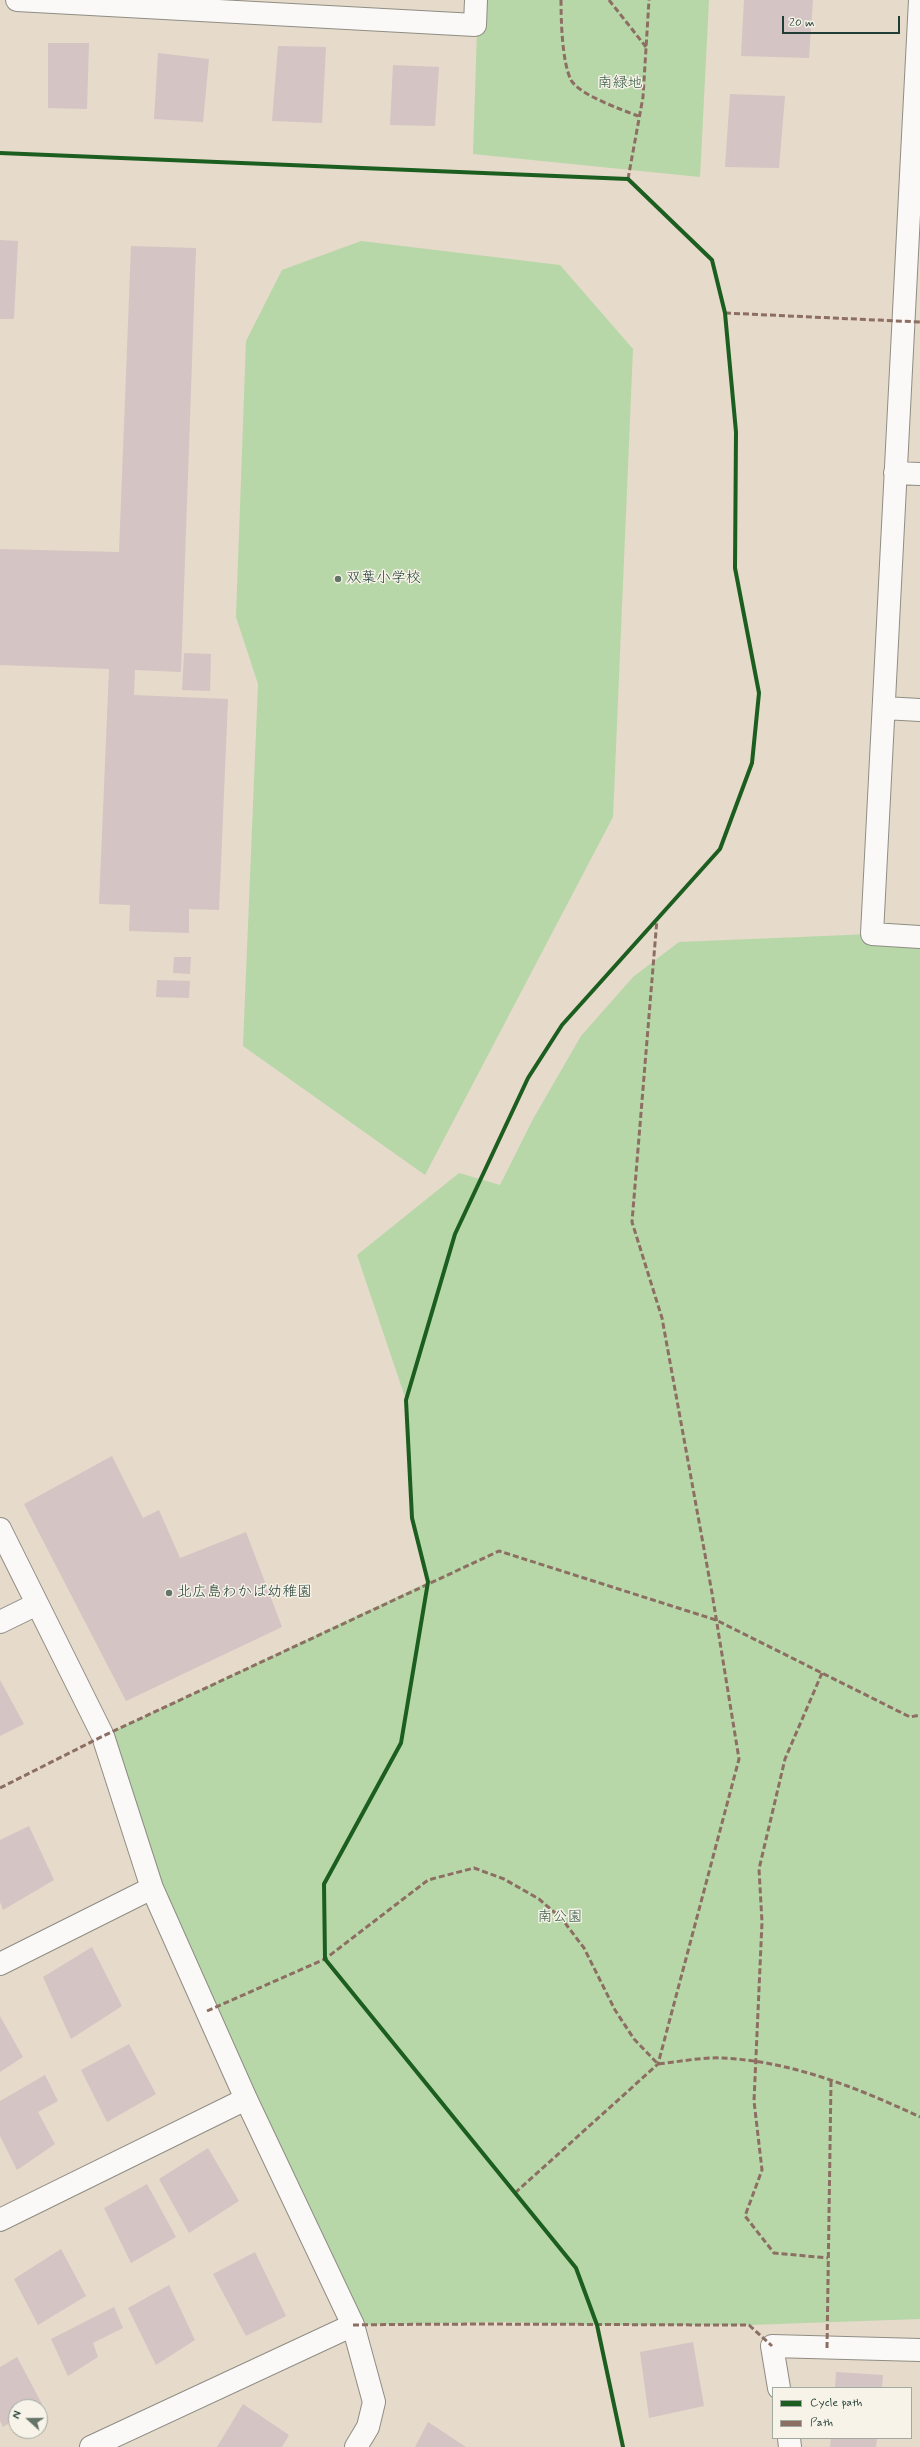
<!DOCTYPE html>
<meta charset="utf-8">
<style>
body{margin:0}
#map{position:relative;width:920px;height:2447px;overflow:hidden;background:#e6daca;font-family:Mynerve,sans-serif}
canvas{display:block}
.legend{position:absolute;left:772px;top:2387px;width:140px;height:52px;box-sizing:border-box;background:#f7f3e8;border:1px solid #a1aaa0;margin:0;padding:5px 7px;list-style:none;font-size:12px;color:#1f3d34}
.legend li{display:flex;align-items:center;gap:8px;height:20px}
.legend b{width:20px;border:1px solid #a1aaa0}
.north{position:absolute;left:8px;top:2399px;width:40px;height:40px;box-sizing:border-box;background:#f7f3e8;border:1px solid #a1aaa0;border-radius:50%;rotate:291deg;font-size:11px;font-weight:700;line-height:16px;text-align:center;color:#1f3d34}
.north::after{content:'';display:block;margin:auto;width:14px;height:18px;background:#657468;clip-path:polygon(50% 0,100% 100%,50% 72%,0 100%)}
.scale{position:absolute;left:782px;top:16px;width:118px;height:18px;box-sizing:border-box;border:2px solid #1f3d34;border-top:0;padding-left:5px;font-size:12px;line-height:14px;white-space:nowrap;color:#1f3d34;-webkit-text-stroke:3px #f7f3e8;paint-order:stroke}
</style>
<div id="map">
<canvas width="920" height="2447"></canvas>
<ul class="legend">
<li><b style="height:5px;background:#1b5e20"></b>Cycle path</li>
<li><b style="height:5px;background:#8d6e63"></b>Path</li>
</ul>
<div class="north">N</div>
<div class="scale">20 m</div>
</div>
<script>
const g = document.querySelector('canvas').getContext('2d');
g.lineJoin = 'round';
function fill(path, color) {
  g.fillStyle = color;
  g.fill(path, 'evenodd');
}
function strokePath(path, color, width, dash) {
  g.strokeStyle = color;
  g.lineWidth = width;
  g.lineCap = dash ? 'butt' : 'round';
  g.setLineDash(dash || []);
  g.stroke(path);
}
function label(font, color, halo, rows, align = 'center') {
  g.font = font + ' Mynerve,"Klee One",sans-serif';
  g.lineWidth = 3;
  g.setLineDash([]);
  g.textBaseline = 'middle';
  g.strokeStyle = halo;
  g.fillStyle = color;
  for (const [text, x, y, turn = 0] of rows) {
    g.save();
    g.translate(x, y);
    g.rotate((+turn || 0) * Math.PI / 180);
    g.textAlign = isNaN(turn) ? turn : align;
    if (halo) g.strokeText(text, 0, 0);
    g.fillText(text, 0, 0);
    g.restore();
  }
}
const green = new Path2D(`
 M 478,0 L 709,0 L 700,177 L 473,154 Z
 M 361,241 L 560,265 L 633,349 L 613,817 L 425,1175 L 243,1046 L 258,684 L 236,617 L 246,341 L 282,270 Z
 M 872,934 L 920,937 L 920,2319 L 749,2325 L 597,2325 L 503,2322 L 353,2325 L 246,2099 L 103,1736 L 428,1582 L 412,1518 L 406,1400 L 357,1255 L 459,1173 L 500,1185 L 533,1119 L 581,1036 L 633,977 L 679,942 Z`);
const building = new Path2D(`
 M 744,0 L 813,0 L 809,58 L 741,56 Z
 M 48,43 L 89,43 L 87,109 L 48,108 Z
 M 278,46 L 326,47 L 322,123 L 272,121 Z
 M 158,53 L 209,59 L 203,122 L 154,119 Z
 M 393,65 L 439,67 L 435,126 L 390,125 Z
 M 730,94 L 785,96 L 779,168 L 725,167 Z
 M 0,240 L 18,241 L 14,319 L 0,319 Z
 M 131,246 L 196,248 L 181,672 L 135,670 L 134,695 L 228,699 L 219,910 L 189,909 L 189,933 L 129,931 L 130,905 L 99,904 L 109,669 L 0,665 L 0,549 L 119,552 Z
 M 184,653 L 211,654 L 210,691 L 182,690 Z
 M 174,957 L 191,957 L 190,974 L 173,973 Z
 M 157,980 L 190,981 L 189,998 L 156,997 Z
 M 112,1456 L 143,1518 L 159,1510 L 180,1558 L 246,1532 L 282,1627 L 126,1701 L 24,1504 Z
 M 0,1680 L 24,1724 L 0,1736 Z
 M 29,1826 L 54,1880 L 3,1910 L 0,1902 L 0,1840 Z
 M 92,1947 L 122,2006 L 71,2039 L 43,1977 Z
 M 0,2016 L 23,2057 L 0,2072 Z
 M 129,2044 L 156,2094 L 107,2122 L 81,2070 Z
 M 45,2075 L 58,2101 L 38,2112 L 55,2144 L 17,2170 L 0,2136 L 0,2101 Z
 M 208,2148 L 239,2201 L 189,2233 L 159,2179 Z
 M 147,2184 L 176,2237 L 131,2263 L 104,2208 Z
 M 61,2249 L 86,2296 L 38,2325 L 14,2279 Z
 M 255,2252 L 286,2316 L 246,2336 L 213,2274 Z
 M 169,2285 L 195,2340 L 156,2365 L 128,2308 Z
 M 114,2307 L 123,2328 L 93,2343 L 98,2357 L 68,2376 L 51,2339 Z
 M 693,2342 L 704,2406 L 649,2418 L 640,2352 Z
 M 17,2357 L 42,2404 L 36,2407 L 16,2407 L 16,2419 L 3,2427 L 0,2421 L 0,2367 Z
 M 836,2372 L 883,2375 L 882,2388 L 835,2388 Z
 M 243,2404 L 289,2435 L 282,2447 L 217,2447 Z
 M 428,2422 L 466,2447 L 415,2447 Z
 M 831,2438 L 877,2438 L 876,2447 L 830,2447 Z`);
const minor = new Path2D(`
 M 17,0 L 475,25 L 476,0
 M 920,0 L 872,934 L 920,937
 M 895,473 L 920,474
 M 884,708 L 920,710
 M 0,1529 L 103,1736 L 152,1888 L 246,2099 L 353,2325 L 374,2402 L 368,2427 L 356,2447
 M 0,1622 L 37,1604
 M 0,1964 L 152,1888
 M 0,2220 L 246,2099
 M 779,2388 L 772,2346 L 920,2350
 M 789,2438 L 790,2447
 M 91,2447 L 353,2325`);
const quiet = new Path2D(`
 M 561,0 C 561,20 562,62 571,80 C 579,95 623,110 638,116
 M 609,0 L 646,47
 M 628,179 L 643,97 L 649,0
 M 725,313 L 920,322
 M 822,1673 L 785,1759 L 759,1869 L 762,1922 L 754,2101 L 762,2170 L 745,2216 L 774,2253 L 828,2258
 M 0,1788 L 103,1736 L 499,1551 L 716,1620 L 910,1717 L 920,1715
 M 207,2011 L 325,1959 L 428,1880 L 474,1868 L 504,1879 L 539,1899 L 562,1919 L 584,1948 L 615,2010 L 634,2039 L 658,2064 C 678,2062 701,2057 722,2058 C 791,2061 858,2088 920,2117
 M 515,2193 L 658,2064 L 739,1759 L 712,1593 L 662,1318 L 632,1222 L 657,919
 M 353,2325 C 485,2323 617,2325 749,2325 L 772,2346
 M 827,2348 L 831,2081`);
const cycleway = new Path2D(`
 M 0,153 L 628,179 L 712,260 L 725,313 L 736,432 L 735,568 L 759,693 L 752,763 L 720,849 L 562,1025 L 528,1078 L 455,1234 L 406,1400 L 412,1518 L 428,1582 L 401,1743 L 324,1884 L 325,1959 L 576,2268 L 597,2325 L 623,2447`);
const markers = [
 [338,579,4,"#657468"],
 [169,1593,4,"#657468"]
];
const parkNames = [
 ["南緑地",620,84],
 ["南公園",560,1918]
];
const poiNames = [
 ["双葉小学校",346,579],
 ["北広島わかば幼稚園",177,1593]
];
fill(green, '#b7d7a8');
fill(building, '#d4c4c4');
strokePath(minor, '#8e8d84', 24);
strokePath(minor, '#fbf9f7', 22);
strokePath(quiet, '#8d6e63', 3, [6, 3]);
strokePath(cycleway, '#1b5e20', 4);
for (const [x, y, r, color] of markers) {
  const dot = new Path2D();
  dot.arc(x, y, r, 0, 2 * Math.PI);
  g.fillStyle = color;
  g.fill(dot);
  strokePath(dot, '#f7f3e8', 1.5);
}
label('15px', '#365b46', '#f7f3e8', parkNames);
label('15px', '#1f3d34', '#f7f3e8', poiNames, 'left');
</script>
